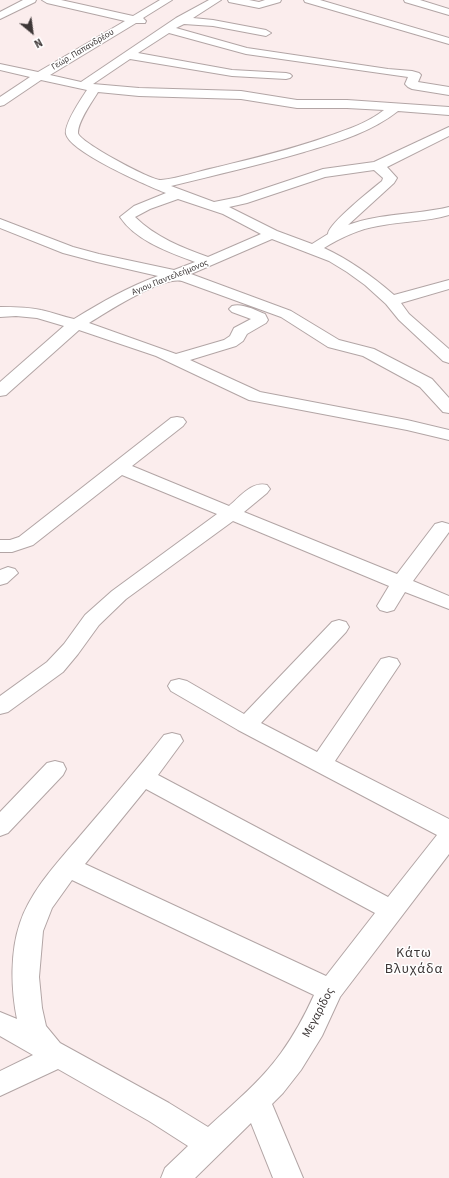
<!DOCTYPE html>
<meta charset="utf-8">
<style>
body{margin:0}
#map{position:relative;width:449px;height:1178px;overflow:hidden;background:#fbeded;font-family:"Source Sans 3",sans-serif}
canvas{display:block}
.north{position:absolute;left:12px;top:12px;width:40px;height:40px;-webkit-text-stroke:3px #fff;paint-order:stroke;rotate:151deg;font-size:11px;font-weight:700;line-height:16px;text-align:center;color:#3d3737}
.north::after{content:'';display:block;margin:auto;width:14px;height:18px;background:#3d3737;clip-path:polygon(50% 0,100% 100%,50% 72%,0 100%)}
</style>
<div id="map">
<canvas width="449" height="1178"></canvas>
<div class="north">N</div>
</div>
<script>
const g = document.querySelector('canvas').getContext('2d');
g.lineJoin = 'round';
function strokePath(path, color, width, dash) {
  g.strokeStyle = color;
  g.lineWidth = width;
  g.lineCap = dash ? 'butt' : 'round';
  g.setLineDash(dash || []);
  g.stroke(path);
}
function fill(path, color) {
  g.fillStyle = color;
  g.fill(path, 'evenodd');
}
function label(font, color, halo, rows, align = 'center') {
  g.font = font + ' "Source Sans 3",sans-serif';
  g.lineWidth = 3;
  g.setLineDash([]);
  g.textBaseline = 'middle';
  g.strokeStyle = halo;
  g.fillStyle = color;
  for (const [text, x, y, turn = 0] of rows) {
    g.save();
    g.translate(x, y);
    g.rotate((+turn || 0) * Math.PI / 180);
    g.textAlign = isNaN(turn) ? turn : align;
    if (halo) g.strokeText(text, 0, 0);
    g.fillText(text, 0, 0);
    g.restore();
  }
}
const minor = new Path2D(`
 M 23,0 L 36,0 L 35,2 L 0,19 L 0,12 Z
 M 42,0 L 61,0 L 133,16 L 160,0 L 172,0 L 143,18 L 146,21 L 145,23 L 136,23 L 50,75 L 81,82 L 176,18 L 209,0 L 221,0 L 193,18 L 213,20 L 266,30 L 271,33 L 266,36 L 213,26 L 184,24 L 176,28 L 247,48 L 388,69 L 412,71 L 419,73 L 421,75 L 418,82 L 449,87 L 449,95 L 412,89 L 408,87 L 405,84 L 408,77 L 246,54 L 169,33 L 138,53 L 232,70 L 286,73 L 290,74 L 292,76 L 290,78 L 286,79 L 232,76 L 130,59 L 93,84 L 139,88 L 241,91 L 297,100 L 347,100 L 449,107 L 449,115 L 398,111 C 370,133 337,142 304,152 C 260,165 215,175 171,186 L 214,202 L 239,197 L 323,169 L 374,162 L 449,127 L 449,136 L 387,167 L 397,178 L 394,183 L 348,225 C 381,213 416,215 449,207 L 449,215 C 426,222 402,221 378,226 C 359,229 340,238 324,248 C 350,260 372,276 394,295 L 449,280 L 449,289 L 401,303 L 409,314 L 449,349 L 449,363 L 443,361 L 399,320 L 386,304 L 365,285 L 347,272 L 329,261 L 272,239 L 191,274 L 291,311 L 339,340 L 374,349 L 432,379 L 449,398 L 449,413 L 443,412 L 420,387 L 363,356 L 328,347 L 281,317 L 182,281 C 162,276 107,312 89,323 L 176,354 L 224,340 L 230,336 L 234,328 L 251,319 L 232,312 L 229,309 L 232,306 C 242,303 255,310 265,314 L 268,320 L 266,323 L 247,334 L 243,341 L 236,346 L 190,360 L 260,392 L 407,420 L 449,430 L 449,440 L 407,430 L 249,400 L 156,356 L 79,330 L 6,395 L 0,396 L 0,382 L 64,326 L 37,318 L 16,316 L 0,317 L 0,307 C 14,307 27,307 41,310 C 52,312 63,317 74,319 C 102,302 128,287 158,276 L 97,262 L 63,253 L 0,228 L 0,219 L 73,247 L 99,254 L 174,270 L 195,262 C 169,252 136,241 120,217 L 134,206 L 166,193 C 148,186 70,152 66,134 C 64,124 81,99 87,90 L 41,80 L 4,105 L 0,106 L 0,97 L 30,77 L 0,70 L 0,64 L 38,72 L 125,21 L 47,3 ZM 98,92 L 139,96 L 241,99 L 297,108 L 347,108 L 384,110 C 368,123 348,129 329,136 C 293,149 255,158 218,167 C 199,171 180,178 161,180 C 152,181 79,142 78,133 C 78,121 92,102 98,92 ZM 374,170 L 383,178 L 382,181 C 371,190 328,224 328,234 L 312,244 L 277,231 L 229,207 L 247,203 L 325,177 ZM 178,199 L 223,214 L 261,234 L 208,257 C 183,248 155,237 135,217 L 150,209 Z
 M 228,0 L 249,0 L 259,2 L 265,0 L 281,0 L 280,2 L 259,8 L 229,2 Z
 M 304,0 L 320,0 L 449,38 L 449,44 L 305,2 Z
 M 404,0 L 420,0 L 449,9 L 449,15 L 405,2 Z
 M 177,417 L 183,418 L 186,422 L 183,426 L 132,466 L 229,506 C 240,497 252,481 267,485 L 270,489 L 267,493 L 244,512 L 397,574 L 435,524 L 442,522 L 449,524 L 449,532 L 413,581 L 449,596 L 449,609 L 405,592 L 394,610 L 387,612 L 380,610 L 377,606 L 389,586 L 233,521 L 126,599 L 99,625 L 78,654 L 63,672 L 8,712 L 0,714 L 0,696 L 47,662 L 64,644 L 85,615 L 112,591 L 217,514 L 122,475 L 33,545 L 12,552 L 0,552 L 0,540 L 10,540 L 19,537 L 171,418 Z
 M 8,567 L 15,569 L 18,573 L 7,583 L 0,585 L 0,570 Z
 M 339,620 L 346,622 L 349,627 L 346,632 L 261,723 L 317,752 L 381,659 L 389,657 L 397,659 L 400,664 L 335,761 L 449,819 L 449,854 L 340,997 L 322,1036 L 301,1070 L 283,1093 L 272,1104 L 303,1178 L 273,1178 L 251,1123 L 195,1178 L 161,1178 L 165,1168 L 188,1146 L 149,1121 L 58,1069 L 0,1096 L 0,1071 L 33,1055 L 0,1036 L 0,1012 L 17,1019 C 11,989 10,952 20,923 C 31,890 58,862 80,836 C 108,803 137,770 164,735 L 172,733 L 180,735 L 183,741 L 158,775 L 388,897 L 437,835 L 238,730 L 171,691 L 168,686 L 171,681 L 179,679 L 187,681 L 244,714 L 332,622 ZM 146,789 L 375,913 L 326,976 L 85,864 ZM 72,880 L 314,995 C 305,1015 294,1035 281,1053 C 261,1081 233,1104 208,1127 L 169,1103 L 60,1043 L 46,1026 L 42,1008 L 39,977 L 43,931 L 52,908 Z
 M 55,761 L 63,763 L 66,769 L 63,775 L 8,833 L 0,836 L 0,812 L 47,763 Z`);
const farStreetnames = [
 ["Γεώρ. Παπανδρέου",83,50,-31],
 ["Αγιου Παντελεήμονος",170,278,-22]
];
const nearStreetnames = [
 ["Μεγαρίδος",319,1013,-62]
];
const nearQuarternames = [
 ["Κάτω",414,954],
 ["Βλυχάδα",414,970]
];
strokePath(minor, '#b2a5a5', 2);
fill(minor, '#fff');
label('9px', '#3d3737', '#fff', farStreetnames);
label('12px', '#3d3737', '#fff', nearStreetnames);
g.letterSpacing = '1px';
label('14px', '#3d3737', '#fff', nearQuarternames);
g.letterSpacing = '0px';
</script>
